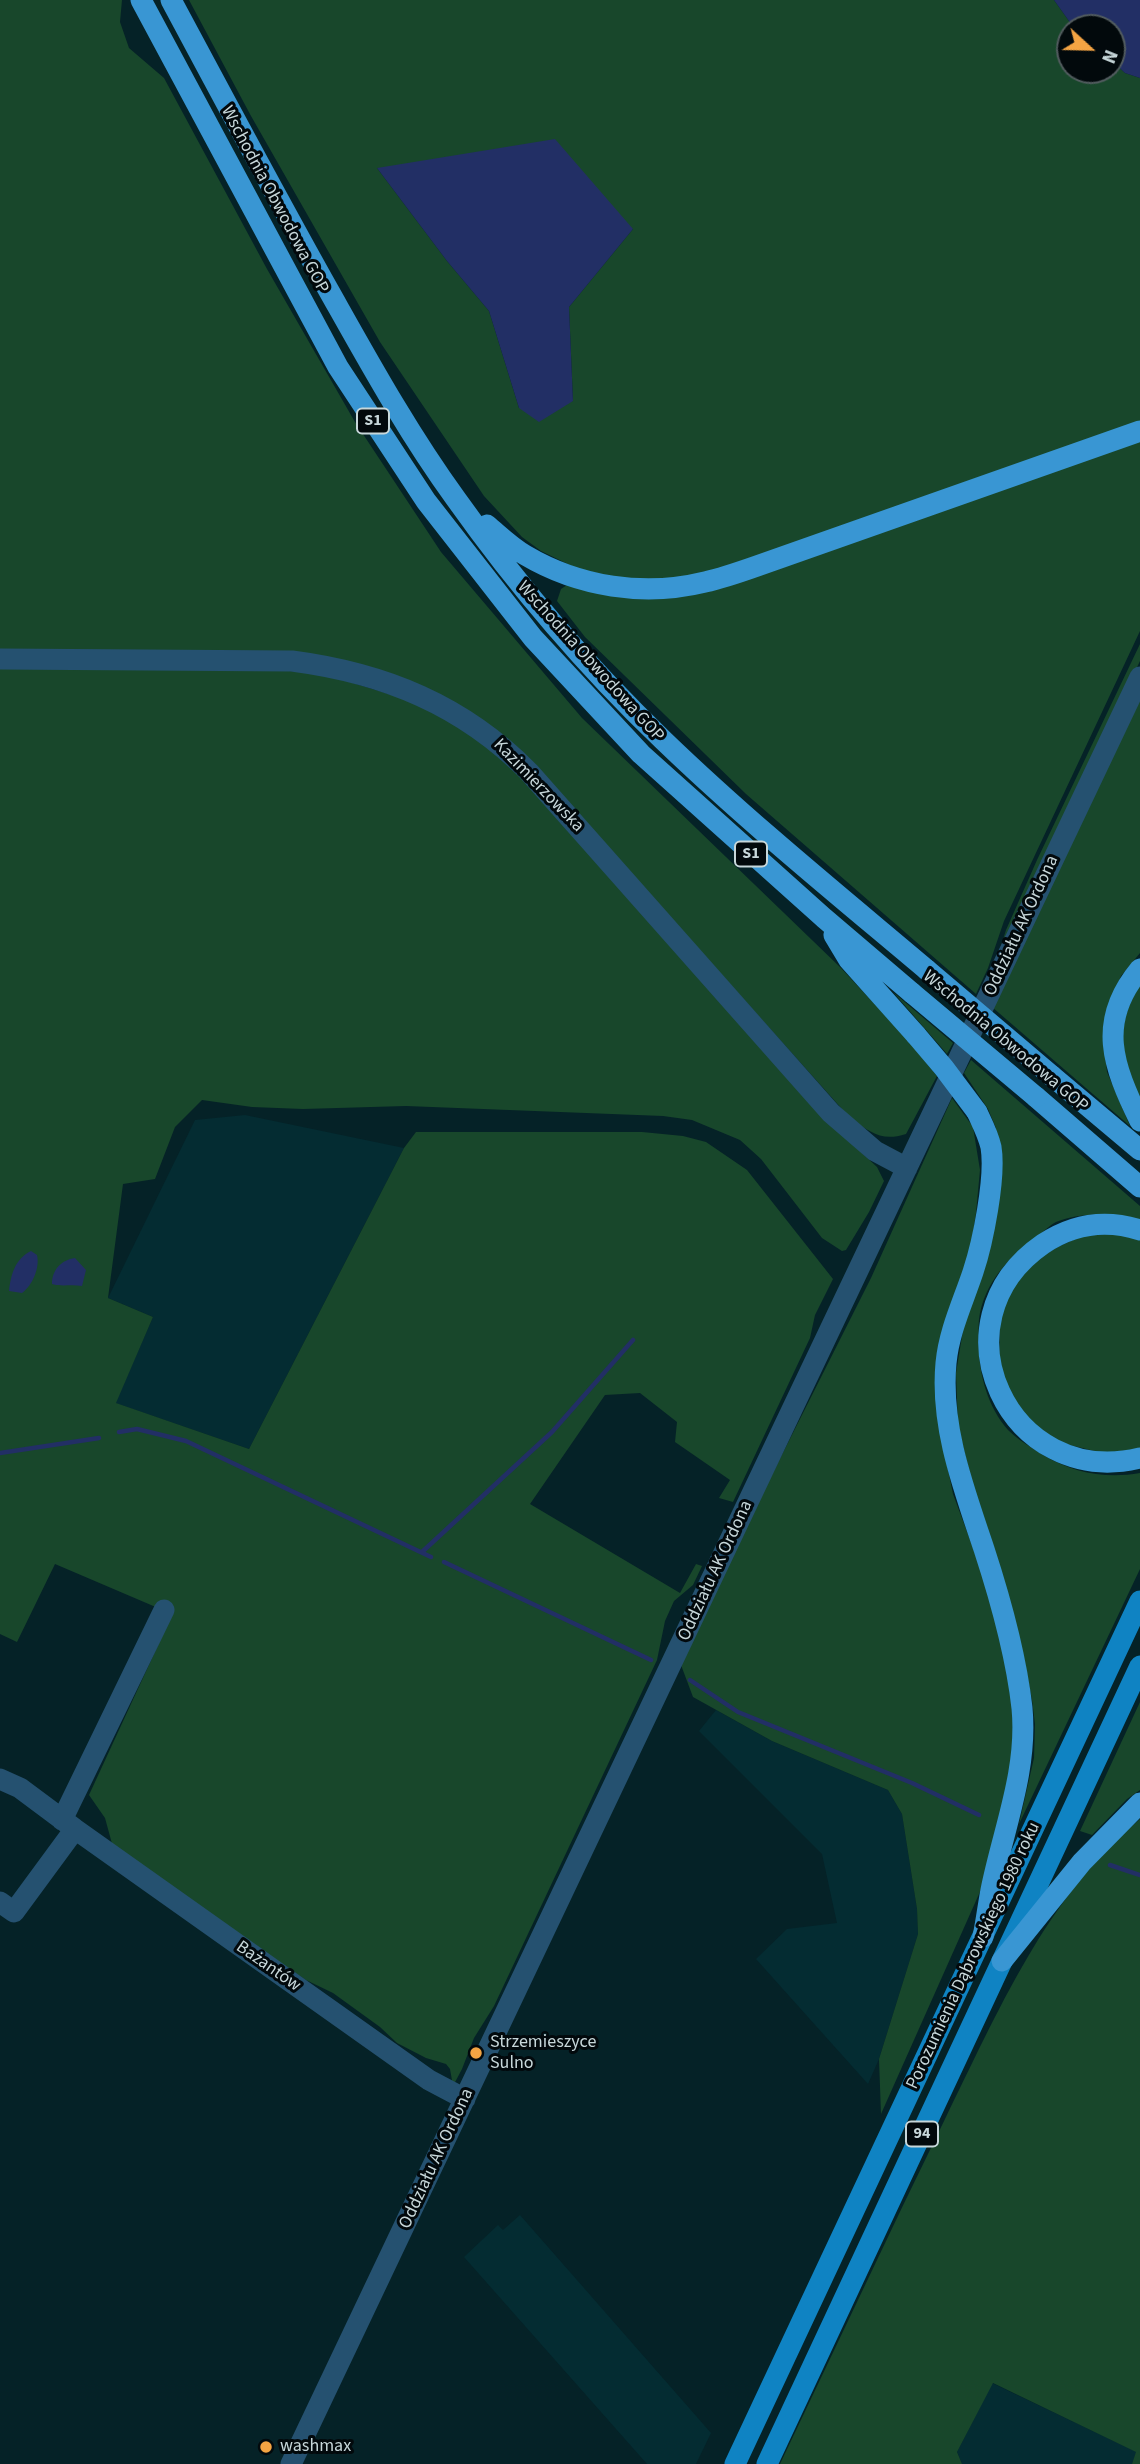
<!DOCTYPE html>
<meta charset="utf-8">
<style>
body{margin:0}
#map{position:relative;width:1140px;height:2464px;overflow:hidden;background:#052227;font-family:"Source Sans 3",sans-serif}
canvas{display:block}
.north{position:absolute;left:1056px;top:14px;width:70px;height:70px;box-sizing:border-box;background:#02090c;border:2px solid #515b5e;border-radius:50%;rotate:112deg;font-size:19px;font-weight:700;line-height:28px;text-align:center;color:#c7d7da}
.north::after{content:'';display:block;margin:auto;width:24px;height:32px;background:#f4a443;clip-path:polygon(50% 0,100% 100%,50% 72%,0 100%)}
</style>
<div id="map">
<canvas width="1140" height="2464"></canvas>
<div class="north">N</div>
</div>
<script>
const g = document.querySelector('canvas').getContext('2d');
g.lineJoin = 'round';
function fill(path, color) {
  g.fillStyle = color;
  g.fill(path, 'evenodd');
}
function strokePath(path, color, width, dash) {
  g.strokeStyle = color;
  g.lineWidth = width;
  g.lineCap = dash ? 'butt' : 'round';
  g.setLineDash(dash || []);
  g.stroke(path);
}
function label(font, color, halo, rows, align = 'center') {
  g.font = font + ' "Source Sans 3",sans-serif';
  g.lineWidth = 6;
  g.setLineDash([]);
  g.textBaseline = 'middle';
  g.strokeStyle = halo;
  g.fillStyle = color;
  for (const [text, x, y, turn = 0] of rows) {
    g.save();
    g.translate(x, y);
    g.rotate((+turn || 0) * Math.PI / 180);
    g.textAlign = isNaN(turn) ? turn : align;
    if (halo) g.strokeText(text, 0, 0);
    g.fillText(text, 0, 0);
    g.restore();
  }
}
const built = new Path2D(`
 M 245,1115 L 404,1148 L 249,1449 L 115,1403 L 153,1317 L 108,1298 L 195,1120 Z
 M 716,1710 L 772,1741 L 888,1790 L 902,1814 L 917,1909 L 918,1934 L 879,2059 L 868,2084 L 756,1959 L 787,1929 L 837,1923 L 822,1854 L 699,1731 Z
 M 520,2215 L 711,2433 L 696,2464 L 647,2464 L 464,2257 L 498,2225 L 503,2230 Z
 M 992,2383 L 1137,2452 L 1132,2464 L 962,2464 L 957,2452 Z`);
const green = new Path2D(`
 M 0,0 L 122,0 L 120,22 L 129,48 L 164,78 L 267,269 L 355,422 L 441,552 L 582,718 L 841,968 L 906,1038 L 937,1076 L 906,1134 C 881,1142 871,1132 851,1119 L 522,752 L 371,669 L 0,652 Z
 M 189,0 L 1054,0 L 1074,28 L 1070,28 L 1070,70 L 1112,70 L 1112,61 L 1125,73 L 1140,78 L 1140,421 L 756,560 L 677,579 L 625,579 L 578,569 L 541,551 L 522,537 L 484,496 L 380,342 L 251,116 ZM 377,168 L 633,229 L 569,307 L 573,401 L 519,408 L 489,311 L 447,261 Z
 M 1140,440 L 1140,631 L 1004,921 L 988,968 L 976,994 L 746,794 L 585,637 L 557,601 L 561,589 L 567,585 L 640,597 Z
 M 1140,644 L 1140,661 L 996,962 L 1006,930 L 1037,860 Z
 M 176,667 L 317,672 L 415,702 L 472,733 L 532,788 L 819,1113 L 877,1167 L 884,1181 L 869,1212 L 846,1250 L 842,1251 L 822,1238 L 761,1159 L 740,1140 L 692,1120 L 663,1116 L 406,1106 L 303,1109 L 252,1107 L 202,1100 L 175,1127 L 155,1179 L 123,1184 L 108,1298 L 153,1317 L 116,1403 L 249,1449 L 404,1148 L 416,1132 L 642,1132 L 683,1136 L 706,1142 L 747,1170 L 833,1279 L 815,1315 L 810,1338 L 733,1502 L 719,1498 L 730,1480 L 675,1442 L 677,1422 L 640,1393 L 605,1395 L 530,1504 L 680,1593 L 696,1564 L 702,1566 L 693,1585 L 674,1601 L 665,1621 L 657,1660 L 494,2006 L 474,2038 L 462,2069 L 453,2086 L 450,2069 L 446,2064 L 426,2058 L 397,2043 L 380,2027 L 333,1993 L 306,1980 L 114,1851 L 105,1818 L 89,1795 L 160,1641 L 158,1608 L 55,1564 L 17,1642 L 0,1634 L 0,669 Z
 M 1140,695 L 1140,953 L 1121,976 L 1107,1010 L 1103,1039 L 1107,1072 L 1130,1126 L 992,1007 Z
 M 1140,985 L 1140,1106 C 1121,1063 1113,1028 1140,985 Z
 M 893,992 L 953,1043 L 947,1054 Z
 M 971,1060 L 1140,1206 L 1140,1221 C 1113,1214 1083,1211 1056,1222 C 1050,1225 1044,1231 1039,1235 C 1010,1256 984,1282 979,1319 C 978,1328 979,1337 979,1346 C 979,1375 988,1407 1008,1430 C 1018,1440 1031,1447 1043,1455 C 1073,1473 1106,1479 1140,1473 L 1140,1569 L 1019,1824 L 1034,1758 L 1035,1724 L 1032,1700 L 1023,1653 L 976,1498 L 958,1426 L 956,1373 L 996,1128 L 988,1109 L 964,1073 Z
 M 952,1098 L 973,1127 L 980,1170 L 976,1213 L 942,1440 L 953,1494 L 986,1583 L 1002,1635 L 1015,1721 L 1011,1775 L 983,1885 L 881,2114 L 879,2059 L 918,1934 L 917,1909 L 902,1814 L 888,1790 L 772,1741 L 693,1697 L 681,1665 L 744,1530 L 871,1278 Z
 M 1118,1233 L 1140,1238 L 1140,1449 L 1103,1453 L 1057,1442 L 1023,1417 L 999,1371 L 1000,1315 L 1014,1283 L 1042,1256 L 1060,1246 L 1082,1236 Z
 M 1140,1702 L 1140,1790 L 1127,1799 L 1092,1835 L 1080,1831 Z
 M 1140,1819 L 1140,2464 L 1132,2464 L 1136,2452 L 993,2383 L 957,2452 L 962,2464 L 780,2464 C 835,2349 889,2233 945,2119 C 998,2012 1046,1897 1140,1819 Z`);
const water = new Path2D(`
 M 1054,0 L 1140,0 L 1140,78 L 1125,73 L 1112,61 L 1112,28 L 1074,28 Z
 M 555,139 L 633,229 L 569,307 L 573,401 L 539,422 L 519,408 L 489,311 L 447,261 L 377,168 Z
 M 31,1251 L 37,1255 C 40,1267 33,1285 22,1293 L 9,1291 C 11,1274 15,1259 31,1251 Z
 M 75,1258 L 86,1270 L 82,1286 C 71,1284 62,1287 52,1284 C 52,1270 61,1260 75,1258 Z`);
const stream = new Path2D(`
 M 119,1432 L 137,1429 L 186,1441 L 431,1557
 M 0,1453 L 99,1438
 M 422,1552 L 552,1432 L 633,1340
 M 444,1562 L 651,1660
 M 690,1680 L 738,1712 L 912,1783 L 979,1815
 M 1110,1865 L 1140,1875`);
const minor = new Path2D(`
 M 0,659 L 292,661 C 384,673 463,705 529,772 L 831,1113 L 875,1151 L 907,1168
 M 0,1779 L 20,1788 L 75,1829 L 429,2080 L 465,2099
 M 62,1820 L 164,1610
 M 0,1902 L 14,1912 L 75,1829
 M 291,2464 L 1140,677`);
const major = new Path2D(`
 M 735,2464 L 1140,1601
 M 767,2464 L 1140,1666`);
const highway = new Path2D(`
 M 141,0 L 338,367 L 426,501 L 533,638 L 641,754 L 824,918 L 912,993
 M 171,0 C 223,97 275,195 329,291 C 369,362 408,433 456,499 C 517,585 587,667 663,740 C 747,821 838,895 927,970
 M 487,525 C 499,535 511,547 525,555 C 579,587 644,597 705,582 C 723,578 740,572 757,566 L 1140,431
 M 834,935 L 849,960 L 916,1035
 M 1140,969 C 1096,1022 1113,1066 1140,1121
 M 1052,1076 L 1140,1150
 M 1036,1097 L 1140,1187
 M 977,1112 C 982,1123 988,1134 991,1147 C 996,1177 983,1242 973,1272 C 963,1302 949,1331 946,1363 C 940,1427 964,1489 984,1549 C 1001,1601 1016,1654 1022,1708 C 1028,1771 1003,1830 991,1890 C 988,1906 986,1922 983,1937
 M 1140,1230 C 1106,1219 1073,1224 1043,1244 C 930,1322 1009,1490 1140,1458
 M 1002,1961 L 1082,1862 L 1140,1803`);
const highwayBridge = new Path2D(`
 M 927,970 L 1052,1076
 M 912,993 L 1036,1097
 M 916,1035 L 944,1068 L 977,1112`);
const markers = [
 [476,2053,7,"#f4a443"],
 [266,2447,7,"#f4a443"]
];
const shields = [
 [373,421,32],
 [751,854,32],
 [922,2134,32]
];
const shieldNames = [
 ["S1",373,421],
 ["S1",751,854],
 ["94",922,2134]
];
const streetNames = [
 ["Wschodnia Obwodowa GOP",274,200,62],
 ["Wschodnia Obwodowa GOP",590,662,48],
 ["Kazimierzowska",538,786,46],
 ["Oddziału AK Ordona",1022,926,-65],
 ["Wschodnia Obwodowa GOP",1005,1042,40],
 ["Oddziału AK Ordona",716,1571,-65],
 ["Porozumienia Dąbrowskiego 1980 roku",974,1956,-65],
 ["Bażantów",268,1967,35],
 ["Oddziału AK Ordona",437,2159,-65]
];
const poiNames = [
 ["Strzemieszyce",490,2043],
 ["Sulno",490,2064],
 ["washmax",280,2447]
];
fill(built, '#042c32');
fill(green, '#18472b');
fill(water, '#222f65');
strokePath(stream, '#222f65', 4.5);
strokePath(minor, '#255170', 21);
strokePath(major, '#0f83c3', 21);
strokePath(highway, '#3996d3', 21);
strokePath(highwayBridge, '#3996d3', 21);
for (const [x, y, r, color] of markers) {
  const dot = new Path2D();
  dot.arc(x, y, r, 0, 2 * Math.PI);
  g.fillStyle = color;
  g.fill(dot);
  strokePath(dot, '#02090c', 2.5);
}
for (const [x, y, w] of shields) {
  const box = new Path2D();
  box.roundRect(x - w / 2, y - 12.5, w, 25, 5);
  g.fillStyle = '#02090c';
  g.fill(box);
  strokePath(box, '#c7d7da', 2);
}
label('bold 16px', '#c7d7da', null, shieldNames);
label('18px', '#c7d7da', '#02090c', streetNames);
label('18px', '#c7d7da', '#02090c', poiNames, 'left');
</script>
